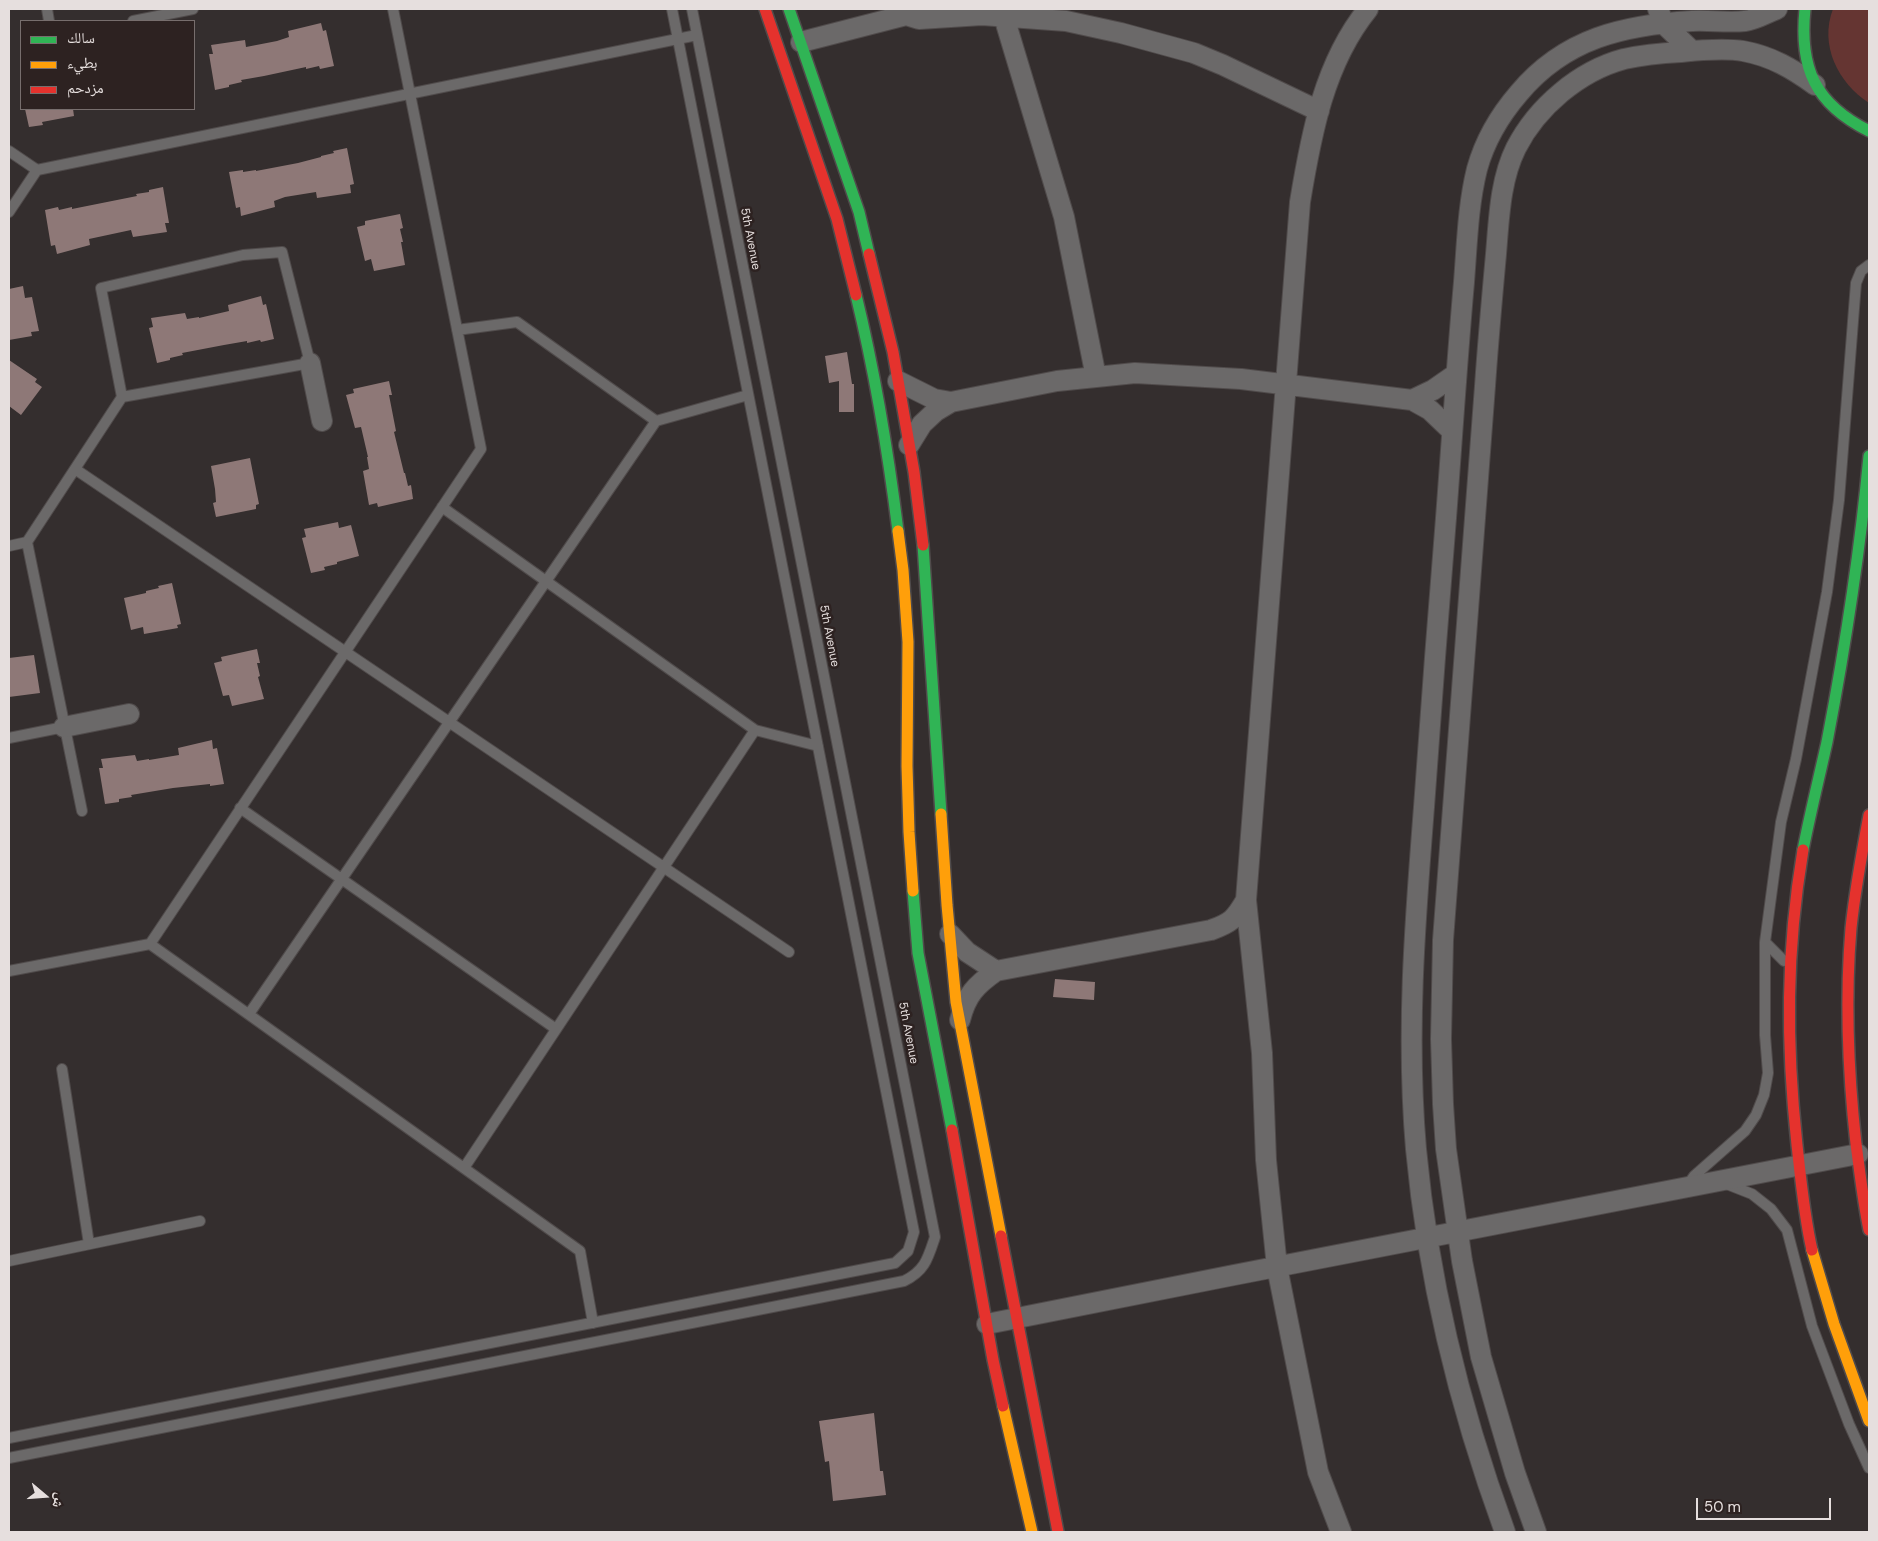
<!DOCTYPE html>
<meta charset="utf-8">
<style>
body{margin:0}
#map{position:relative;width:1878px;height:1541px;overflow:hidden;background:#342e2e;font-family:"DM Sans","Noto Naskh Arabic",sans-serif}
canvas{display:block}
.frame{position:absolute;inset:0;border:10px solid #e6dfde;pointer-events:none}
.legend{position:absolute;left:20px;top:20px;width:175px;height:90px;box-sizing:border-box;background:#2d2221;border:1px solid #776e6d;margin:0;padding:6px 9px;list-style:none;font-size:15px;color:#e6dfde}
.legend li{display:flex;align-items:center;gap:10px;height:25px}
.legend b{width:25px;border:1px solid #776e6d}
.north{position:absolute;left:20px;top:1471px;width:50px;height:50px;-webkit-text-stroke:4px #2d2221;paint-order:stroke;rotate:108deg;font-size:14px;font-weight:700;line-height:20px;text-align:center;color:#e6dfde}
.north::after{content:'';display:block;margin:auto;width:18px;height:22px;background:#e6dfde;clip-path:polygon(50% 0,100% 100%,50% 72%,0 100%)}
.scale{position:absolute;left:1696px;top:1498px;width:135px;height:22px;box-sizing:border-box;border:2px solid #e6dfde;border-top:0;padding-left:6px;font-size:15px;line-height:18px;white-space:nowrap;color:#e6dfde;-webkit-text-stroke:4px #2d2221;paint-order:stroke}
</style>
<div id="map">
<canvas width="1878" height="1541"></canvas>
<div class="frame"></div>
<ul class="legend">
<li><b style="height:6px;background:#30b455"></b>سالك</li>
<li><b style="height:6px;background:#ff9f0a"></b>بطيء</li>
<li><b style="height:6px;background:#e5322d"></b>مزدحم</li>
</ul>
<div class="north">ش</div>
<div class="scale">50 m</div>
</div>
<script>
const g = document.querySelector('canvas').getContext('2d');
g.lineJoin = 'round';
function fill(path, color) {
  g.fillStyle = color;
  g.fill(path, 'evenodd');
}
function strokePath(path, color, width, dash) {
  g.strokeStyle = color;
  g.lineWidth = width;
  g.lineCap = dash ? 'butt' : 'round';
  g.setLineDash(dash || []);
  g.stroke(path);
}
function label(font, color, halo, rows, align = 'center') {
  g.font = font + ' "DM Sans",sans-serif';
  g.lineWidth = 5;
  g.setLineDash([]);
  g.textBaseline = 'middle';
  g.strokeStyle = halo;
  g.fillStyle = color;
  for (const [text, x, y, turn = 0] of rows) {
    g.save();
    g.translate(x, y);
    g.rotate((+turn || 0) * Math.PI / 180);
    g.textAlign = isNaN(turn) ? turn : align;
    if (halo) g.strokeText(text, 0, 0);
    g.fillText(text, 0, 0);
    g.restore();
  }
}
const green = new Path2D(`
 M 1833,9 L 1869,9 L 1869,103 C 1838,83 1819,45 1833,9 Z`);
const building = new Path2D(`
 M 321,23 L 323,31 L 326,30 L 334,66 L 320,69 L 319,66 L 306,69 L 306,67 L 264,76 L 241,80 L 242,82 L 229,85 L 229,87 L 215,90 L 209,54 L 213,54 L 211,45 L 245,40 L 246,47 L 277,41 L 289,37 L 288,31 Z
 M 25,109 L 73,109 L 74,116 L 42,122 L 43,125 L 29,127 Z
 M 347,148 L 354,184 L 350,185 L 351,193 L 317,198 L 316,192 L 285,197 L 274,201 L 275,207 L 241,216 L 240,207 L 236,208 L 229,172 L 243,170 L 243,172 L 256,170 L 256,171 L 298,163 L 321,157 L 321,156 L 334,153 L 333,151 Z
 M 163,187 L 169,223 L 165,223 L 167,232 L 133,237 L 131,230 L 89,239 L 90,245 L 57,254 L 55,245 L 51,246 L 45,210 L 58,207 L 59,210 L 72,207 L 72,209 L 137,196 L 136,194 L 149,192 L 149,190 Z
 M 400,214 L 403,228 L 400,229 L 403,242 L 401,242 L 405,265 L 374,271 L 371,259 L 365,261 L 357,227 L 365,225 L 365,221 Z
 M 23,286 L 25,298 L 32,297 L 39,331 L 31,332 L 32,336 L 9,340 L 9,289 Z
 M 261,296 L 263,305 L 266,304 L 274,339 L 261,342 L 260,340 L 247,343 L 247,341 L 224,345 L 182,353 L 183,355 L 170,358 L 170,360 L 157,363 L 149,328 L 153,327 L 151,318 L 185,313 L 187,319 L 199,317 L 199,318 L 229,311 L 228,305 Z
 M 847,352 L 852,384 L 854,384 L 854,412 L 839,412 L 839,381 L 829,383 L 825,356 Z
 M 9,360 L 37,379 L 35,382 L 42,387 L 21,415 L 9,406 Z
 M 389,381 L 392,395 L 389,395 L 396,431 L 394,432 L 404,473 L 405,473 L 408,486 L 411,485 L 413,499 L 378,507 L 377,503 L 369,505 L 363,471 L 369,469 L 367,457 L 368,457 L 361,427 L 355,428 L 346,395 L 354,393 L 353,389 Z
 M 250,458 L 259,504 L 256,505 L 256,509 L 216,517 L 213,503 L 216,502 L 215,489 L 211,466 Z
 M 338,522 L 339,528 L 351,525 L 359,556 L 337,562 L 337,564 L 324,567 L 325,570 L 311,573 L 302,538 L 306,537 L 304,529 Z
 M 172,583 L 181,624 L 177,625 L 178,628 L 144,634 L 143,627 L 131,630 L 124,598 L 146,593 L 146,591 L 159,588 L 158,586 Z
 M 257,649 L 260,663 L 257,663 L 260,676 L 258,677 L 264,699 L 232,706 L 229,695 L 223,696 L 214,663 L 222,661 L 221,657 Z
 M 34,655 L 40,693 L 9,697 L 9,658 Z
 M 212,740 L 213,749 L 217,748 L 224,784 L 210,786 L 210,784 L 173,788 L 131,795 L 132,797 L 119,799 L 119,802 L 105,804 L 99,768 L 103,768 L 101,759 L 135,755 L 137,761 L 149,759 L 149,760 L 179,755 L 178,748 Z
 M 1055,979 L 1095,982 L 1094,1000 L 1053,997 Z
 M 874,1413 L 880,1471 L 883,1471 L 886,1495 L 833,1501 L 829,1461 L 825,1462 L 819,1421 Z`);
const lane = new Path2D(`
 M 47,9 L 49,21
 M 133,21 L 193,9
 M 9,151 L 37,170 L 9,212
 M 37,170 L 697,35
 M 457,330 L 517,322 L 656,421
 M 75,469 L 789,952
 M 442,507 L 755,730
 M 27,542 L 82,811
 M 9,546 L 27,542 L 122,397 L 101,288 L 243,255 L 282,252 L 310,363 L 122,397
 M 9,738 L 64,727
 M 240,808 L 556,1029
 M 150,944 L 580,1251 L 593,1323
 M 1784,961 L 1765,942 L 1781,822 L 1796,759 L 1827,592 L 1839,500 L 1856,283 L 1861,271 L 1869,265
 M 9,971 L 150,944 L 481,449 L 393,9
 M 249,1014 L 656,421 L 748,395
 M 62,1069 L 89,1244
 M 464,1168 L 755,730 L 818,746
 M 1724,1183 L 1752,1194 L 1771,1209 L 1787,1230 L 1812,1326 L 1849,1424 L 1869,1468
 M 1687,1186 L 1694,1176 L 1745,1131 L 1756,1115 L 1764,1095 L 1768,1073 L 1765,1035 L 1765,942
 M 9,1261 L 200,1221
 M 9,1438 L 895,1263 L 908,1251 L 914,1232 L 672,9
 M 9,1458 L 904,1281 C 925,1271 928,1258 935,1237 L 692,9`);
const street = new Path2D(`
 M 1658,9 L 1664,24 L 1692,51
 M 1004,17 L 1064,217 L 1096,377
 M 801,42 L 906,15 L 919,19 L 982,15 L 1066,21 L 1121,33 L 1194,53 L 1223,65 L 1319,111
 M 310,363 L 322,421
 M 898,381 L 934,399 L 951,402
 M 1412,400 L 1433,390 L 1456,374
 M 909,445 L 922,424 L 936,411 L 951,402 L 1057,381 L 1135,373 L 1241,379 L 1412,400 L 1430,410 L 1452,431
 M 64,727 L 129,714
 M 1246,900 L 1262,1053 L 1266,1160 L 1277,1267 L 1318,1472 L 1341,1532
 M 950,934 L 967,952 L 996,971
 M 960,1020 C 966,995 976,985 996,971 L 1211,930 C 1231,923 1235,919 1246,900 L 1300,202 C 1311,135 1324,63 1368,9
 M 987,1324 C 1277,1266 1567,1210 1858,1154
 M 1505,1532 C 1460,1409 1428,1279 1416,1149 C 1406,1033 1415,922 1424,807 C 1431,711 1438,614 1446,518 C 1452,439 1457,361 1464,282 C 1467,244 1468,205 1477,169 C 1485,140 1500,115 1519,93 C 1565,38 1624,25 1692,21 C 1709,20 1728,23 1745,21 C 1755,20 1767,13 1777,9
 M 1536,1532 L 1515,1473 L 1481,1357 L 1462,1261 L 1446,1149 L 1443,1104 L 1441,1039 L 1443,940 C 1457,755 1471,570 1485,386 C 1488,342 1492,298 1496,254 C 1499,219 1500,180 1516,148 C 1537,107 1579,71 1624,59 C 1642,55 1662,53 1681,52 C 1701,50 1724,48 1743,51 C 1771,56 1793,69 1815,85`);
const fast = new Path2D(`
 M 789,9 L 859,212 L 869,254
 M 1805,9 C 1799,68 1815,104 1869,131
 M 856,295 C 875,373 888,451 898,531
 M 923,545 L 941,814
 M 1803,850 C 1810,814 1819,778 1827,742 C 1845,648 1860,552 1869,456
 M 913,891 L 918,953 L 952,1130`);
const slow = new Path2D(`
 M 898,531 L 903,570 L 908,642 L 907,766 L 909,832 L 913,891
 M 941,814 L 947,905 L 956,1002 L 1001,1236
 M 1812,1250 L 1834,1324 L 1869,1421
 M 1003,1406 L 1032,1532`);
const jam = new Path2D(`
 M 765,9 L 837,219 L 856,295
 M 869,254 L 893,352 L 914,472 L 923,545
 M 1869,815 C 1862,852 1855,890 1851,928 C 1845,1000 1848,1072 1856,1144 C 1860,1173 1863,1201 1869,1230
 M 1803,850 C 1786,951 1786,1043 1797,1145 C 1801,1181 1804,1215 1812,1250
 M 952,1130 L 993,1360 L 1003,1406
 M 1001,1236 L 1058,1532`);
const streetNames = [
 ["5th Avenue",750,239,79],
 ["5th Avenue",829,636,79],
 ["5th Avenue",908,1033,79]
];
fill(green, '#653532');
fill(building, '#8e7877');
strokePath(lane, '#504b4b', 12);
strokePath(street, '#504b4b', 22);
strokePath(fast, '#504b4b', 14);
strokePath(slow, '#504b4b', 14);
strokePath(jam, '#504b4b', 14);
strokePath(lane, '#6b6969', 10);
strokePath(street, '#6b6969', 20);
strokePath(fast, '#30b455', 11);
strokePath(slow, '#ff9f0a', 11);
strokePath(jam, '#e5322d', 11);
label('12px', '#e6dfde', '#2d2221', streetNames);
</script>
